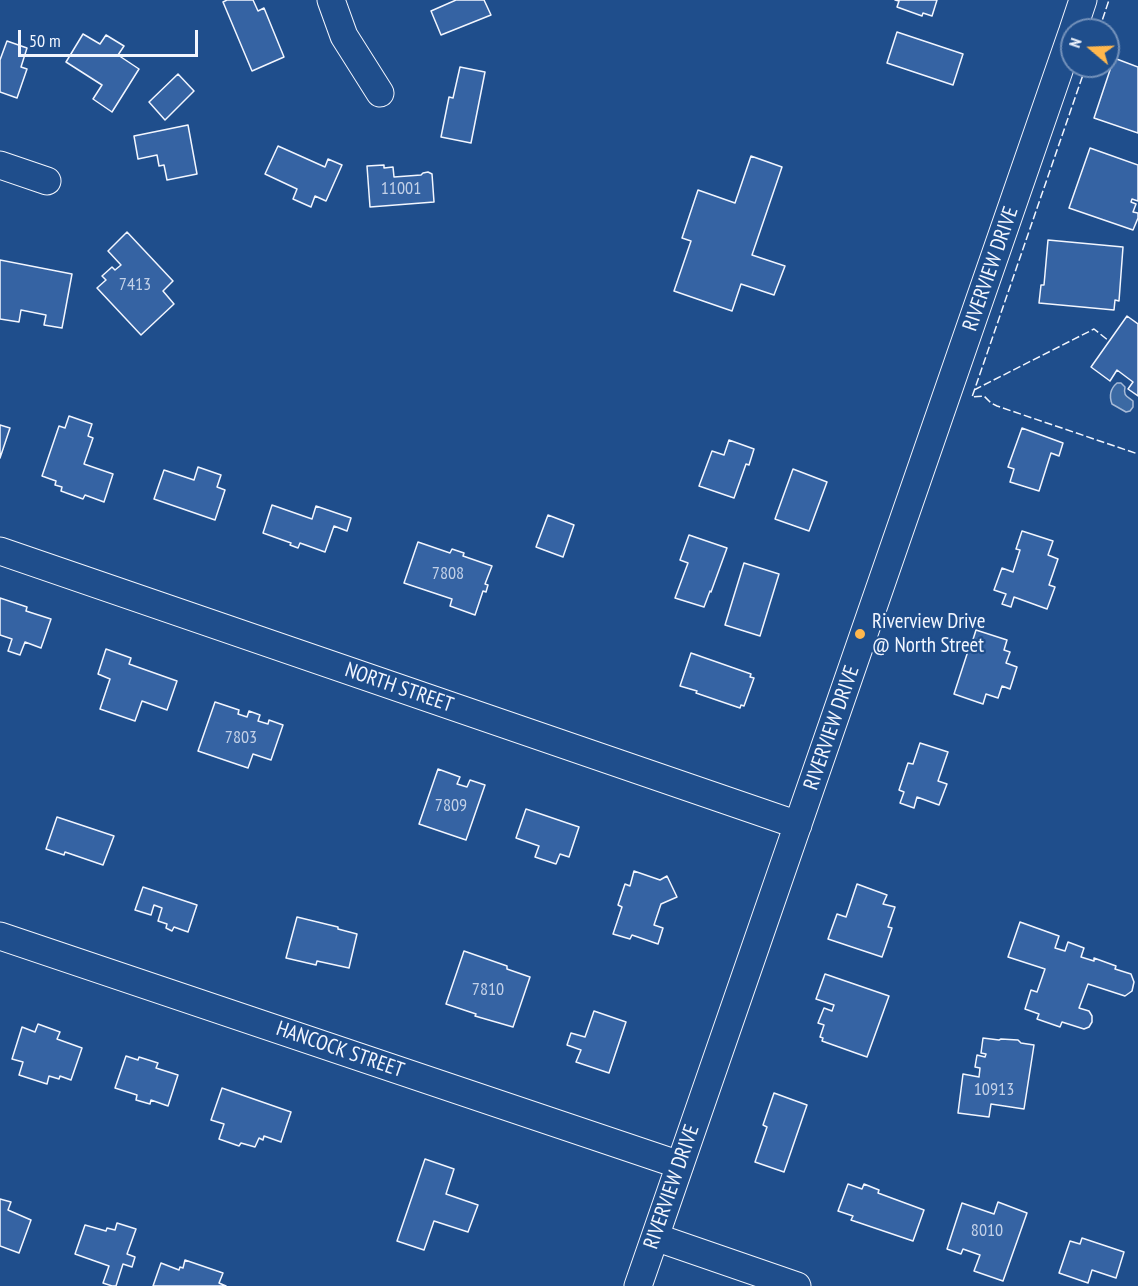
<!DOCTYPE html>
<style>
body{margin:0}
#map{position:relative;width:1138px;height:1286px;overflow:hidden;background:#1f4e8c;font-family:"PT Sans Narrow",sans-serif}
canvas{display:block}
.north{position:absolute;left:1060px;top:18px;width:60px;height:60px;box-sizing:border-box;background:#1f4e8c;border:2px solid #7391ba;border-radius:50%;rotate:289deg;font-size:16px;font-weight:700;line-height:24px;text-align:center;color:#f2f6ff}
.north::after{content:'';display:block;margin:auto;width:21px;height:27px;background:#ffb74d;clip-path:polygon(50% 0,100% 100%,50% 72%,0 100%)}
.scale{position:absolute;left:18px;top:30px;width:180px;height:27px;box-sizing:border-box;border:3px solid #f2f6ff;border-top:0;padding-left:8px;font-size:18px;line-height:21px;white-space:nowrap;color:#f2f6ff;-webkit-text-stroke:4px #1f4e8c;paint-order:stroke}
</style>
<div id="map">
<canvas width="1138" height="1286"></canvas>
<div class="north">N</div>
<div class="scale">50 m</div>
</div>
<script>
const g = document.querySelector('canvas').getContext('2d');
g.lineJoin = 'round';
function fill(path, color) {
  g.fillStyle = color;
  g.fill(path, 'evenodd');
}
function strokePath(path, color, width, dash) {
  g.strokeStyle = color;
  g.lineWidth = width;
  g.lineCap = dash ? 'butt' : 'round';
  g.setLineDash(dash || []);
  g.stroke(path);
}
function label(font, color, halo, rows, align = 'center') {
  g.font = font + ' "PT Sans Narrow",sans-serif';
  g.lineWidth = 4.5;
  g.setLineDash([]);
  g.textBaseline = 'middle';
  g.strokeStyle = halo;
  g.fillStyle = color;
  for (const [text, x, y, turn = 0] of rows) {
    g.save();
    g.translate(x, y);
    g.rotate((+turn || 0) * Math.PI / 180);
    g.textAlign = isNaN(turn) ? turn : align;
    if (halo) g.strokeText(text, 0, 0);
    g.fillText(text, 0, 0);
    g.restore();
  }
}
const water = new Path2D(`
 M 1117,383 L 1121,383 L 1125,387 C 1123,396 1127,396 1133,401 L 1133,407 L 1130,411 L 1126,412 L 1112,404 C 1109,396 1110,389 1117,383 Z`);
const building = new Path2D(`
 M 227,0 L 253,0 L 258,11 L 264,8 L 284,57 L 252,71 L 223,2 Z
 M 456,0 L 484,0 L 491,15 L 441,35 L 431,11 Z
 M 895,0 L 937,0 L 932,16 L 923,13 L 922,16 L 897,7 L 899,1 Z
 M 897,32 L 963,54 L 953,85 L 887,63 Z
 M 83,34 L 100,44 L 106,35 L 124,46 L 118,55 L 139,69 L 112,112 L 93,99 L 102,85 L 66,62 Z
 M 7,41 L 27,48 L 21,67 L 27,69 L 17,98 L 0,92 L 0,60 Z
 M 1114,58 L 1138,67 L 1138,133 L 1094,118 Z
 M 460,67 L 485,72 L 471,143 L 441,137 L 449,97 L 453,98 Z
 M 178,74 L 194,91 L 165,120 L 149,102 Z
 M 188,125 L 197,174 L 167,180 L 164,165 L 159,166 L 157,155 L 138,159 L 134,136 Z
 M 278,146 L 325,167 L 328,159 L 342,165 L 326,201 L 315,196 L 311,207 L 293,199 L 297,189 L 265,174 Z
 M 1090,148 L 1138,165 L 1138,201 L 1132,199 L 1131,202 L 1136,204 L 1133,212 L 1138,213 L 1138,218 L 1133,230 L 1069,208 Z
 M 751,156 L 782,167 L 752,255 L 785,266 L 774,295 L 741,284 L 732,311 L 674,291 L 691,241 L 682,238 L 698,190 L 735,203 Z
 M 384,165 L 384,168 L 393,167 L 394,177 L 421,175 L 423,173 L 428,172 L 432,174 L 434,202 L 370,207 L 367,166 Z
 M 127,232 L 173,281 L 163,291 L 174,304 L 141,335 L 97,288 L 106,280 L 102,276 L 112,267 L 115,270 L 121,265 L 108,251 Z
 M 1048,240 L 1123,247 L 1119,301 L 1115,300 L 1114,310 L 1039,303 L 1041,285 L 1044,285 Z
 M 0,260 L 72,274 L 62,328 L 44,325 L 46,315 L 21,310 L 19,322 L 0,319 Z
 M 1127,316 L 1138,324 L 1138,396 L 1128,389 L 1133,382 L 1117,370 L 1110,381 L 1091,367 Z
 M 69,416 L 92,424 L 88,436 L 93,438 L 84,464 L 113,474 L 104,502 L 85,495 L 83,499 L 61,491 L 62,487 L 55,485 L 56,481 L 42,476 L 59,426 L 65,428 Z
 M 0,425 L 10,428 L 0,458 Z
 M 1022,428 L 1063,443 L 1059,456 L 1051,453 L 1039,491 L 1010,482 L 1014,469 L 1008,467 Z
 M 729,440 L 754,449 L 749,465 L 746,464 L 734,498 L 699,486 L 712,451 L 724,455 Z
 M 198,467 L 221,475 L 217,487 L 225,490 L 215,520 L 154,499 L 164,470 L 194,480 Z
 M 793,469 L 827,482 L 809,531 L 775,519 Z
 M 272,505 L 312,519 L 316,506 L 351,518 L 347,531 L 334,526 L 325,552 L 300,543 L 298,548 L 290,545 L 291,543 L 263,533 Z
 M 548,515 L 574,525 L 563,557 L 536,547 Z
 M 1022,531 L 1053,541 L 1048,555 L 1058,559 L 1049,585 L 1055,587 L 1047,609 L 1014,597 L 1011,607 L 1002,604 L 1006,594 L 994,590 L 1002,568 L 1013,572 L 1020,550 L 1016,549 Z
 M 689,535 L 727,548 L 711,592 L 710,591 L 704,607 L 675,598 L 688,563 L 680,560 Z
 M 418,542 L 450,553 L 452,549 L 464,553 L 463,556 L 492,566 L 485,584 L 488,585 L 486,592 L 483,591 L 475,615 L 450,606 L 452,599 L 404,583 Z
 M 744,563 L 779,574 L 760,636 L 725,625 Z
 M 0,598 L 27,607 L 26,611 L 51,619 L 41,648 L 25,642 L 20,655 L 8,651 L 12,639 L 0,635 Z
 M 976,630 L 1007,640 L 1004,650 L 1010,652 L 1006,663 L 1017,667 L 1010,689 L 1002,686 L 998,698 L 986,694 L 983,704 L 954,694 L 969,648 L 970,649 Z
 M 106,649 L 131,658 L 129,664 L 177,681 L 167,710 L 142,701 L 135,721 L 100,709 L 110,679 L 98,674 Z
 M 691,653 L 751,674 L 750,677 L 754,678 L 744,706 L 741,705 L 740,708 L 696,693 L 697,691 L 680,686 Z
 M 215,702 L 239,710 L 238,714 L 247,717 L 249,711 L 260,715 L 258,721 L 268,724 L 269,720 L 283,725 L 271,760 L 253,754 L 248,768 L 198,751 Z
 M 920,743 L 948,752 L 938,781 L 947,784 L 939,805 L 917,797 L 914,808 L 900,803 L 904,792 L 899,790 L 908,763 L 913,764 Z
 M 438,769 L 460,777 L 457,784 L 467,787 L 470,780 L 485,785 L 466,840 L 419,824 Z
 M 526,809 L 579,827 L 569,857 L 560,854 L 556,864 L 535,857 L 539,846 L 516,838 Z
 M 57,817 L 114,836 L 103,865 L 65,852 L 64,855 L 46,849 Z
 M 634,871 L 660,880 L 667,876 L 677,897 L 661,904 L 654,925 L 663,928 L 658,944 L 632,935 L 630,939 L 613,934 L 622,907 L 618,905 L 625,884 L 630,886 Z
 M 857,884 L 887,895 L 883,904 L 895,907 L 888,927 L 892,928 L 882,957 L 828,939 L 837,914 L 846,917 Z
 M 143,887 L 197,905 L 188,932 L 174,927 L 172,931 L 166,928 L 167,924 L 158,921 L 162,908 L 154,905 L 151,915 L 135,910 Z
 M 297,917 L 338,927 L 338,929 L 357,934 L 349,968 L 317,961 L 316,965 L 286,958 Z
 M 1020,922 L 1059,936 L 1055,948 L 1065,951 L 1068,942 L 1084,948 L 1081,957 L 1094,961 L 1094,958 L 1116,966 L 1115,969 L 1131,974 L 1134,982 L 1132,991 L 1125,996 L 1088,984 L 1079,1008 L 1089,1011 L 1092,1016 L 1092,1022 L 1089,1027 L 1084,1029 L 1062,1022 L 1060,1027 L 1037,1019 L 1039,1014 L 1025,1009 L 1031,990 L 1037,992 L 1045,969 L 1008,957 Z
 M 464,951 L 507,966 L 507,969 L 530,977 L 513,1027 L 475,1016 L 476,1014 L 446,1004 Z
 M 825,974 L 889,996 L 867,1057 L 822,1041 L 823,1038 L 820,1037 L 824,1025 L 818,1023 L 824,1008 L 832,1011 L 834,1005 L 816,999 Z
 M 594,1011 L 626,1022 L 609,1073 L 576,1062 L 581,1050 L 567,1045 L 571,1033 L 585,1037 Z
 M 38,1024 L 60,1032 L 57,1039 L 82,1048 L 71,1080 L 60,1076 L 59,1079 L 49,1076 L 47,1084 L 19,1075 L 23,1062 L 12,1059 L 22,1027 L 35,1032 Z
 M 983,1038 L 999,1040 L 1001,1039 L 1018,1040 L 1021,1043 L 1034,1045 L 1024,1109 L 991,1104 L 989,1117 L 958,1113 L 963,1074 L 979,1077 L 980,1068 L 975,1067 L 977,1055 L 985,1057 L 986,1054 L 981,1053 Z
 M 126,1056 L 138,1060 L 139,1057 L 158,1063 L 156,1068 L 178,1075 L 168,1106 L 151,1100 L 150,1104 L 136,1100 L 137,1095 L 115,1088 Z
 M 222,1088 L 291,1112 L 281,1142 L 264,1136 L 263,1140 L 259,1138 L 255,1147 L 241,1143 L 239,1146 L 219,1139 L 224,1124 L 211,1120 Z
 M 774,1093 L 807,1105 L 784,1172 L 755,1162 L 767,1127 L 763,1125 Z
 M 425,1159 L 454,1169 L 446,1194 L 478,1205 L 468,1232 L 434,1221 L 424,1250 L 397,1241 Z
 M 848,1184 L 862,1189 L 864,1184 L 879,1190 L 878,1193 L 924,1210 L 913,1241 L 851,1220 L 853,1216 L 838,1211 Z
 M 0,1199 L 11,1202 L 8,1210 L 31,1220 L 19,1253 L 0,1246 Z
 M 998,1202 L 1027,1213 L 1003,1281 L 974,1271 L 980,1255 L 963,1249 L 961,1254 L 947,1249 L 962,1203 L 994,1214 Z
 M 117,1223 L 136,1229 L 127,1254 L 135,1257 L 132,1267 L 123,1264 L 116,1286 L 112,1286 L 103,1283 L 109,1266 L 75,1254 L 85,1225 L 106,1231 L 107,1228 L 115,1230 Z
 M 1082,1238 L 1124,1252 L 1116,1278 L 1092,1270 L 1088,1283 L 1059,1273 L 1070,1241 L 1080,1244 Z
 M 185,1260 L 223,1273 L 219,1283 L 226,1286 L 153,1286 L 161,1263 L 179,1270 L 180,1267 L 183,1268 Z`);
const minor = new Path2D(`
 M 331,0 L 344,36 L 380,93
 M 1073,30 L 1083,0
 M 0,165 L 47,181
 M 0,551 L 798,825
 M 0,936 L 680,1165
 M 655,1237 L 797,1286
 M 638,1286 L 1072,33`);
const fence = new Path2D(`
 M 1099,30 L 1109,0
 M 1086,66 L 972,397 L 984,396 L 991,403 L 997,406 L 1138,454
 M 974,390 L 1094,329 L 1109,341`);
const markers = [
 [860,634,6,"#ffb74d"]
];
const numberNames = [
 ["11001",401,189],
 ["7413",135,285],
 ["7808",448,574],
 ["7803",241,738],
 ["7809",451,806],
 ["7810",488,990],
 ["10913",994,1090],
 ["8010",987,1231]
];
const streetNames = [
 ["RIVERVIEW DRIVE",991,269,-71],
 ["NORTH STREET",399,688,19],
 ["RIVERVIEW DRIVE",832,728,-71],
 ["HANCOCK STREET",340,1050,19],
 ["RIVERVIEW DRIVE",672,1187,-71]
];
const poiNames = [
 ["Riverview Drive",872,622],
 ["@ North Street",872,646]
];
fill(water, '#3b69a3');
strokePath(water, '#a8bbd7', 1.5);
fill(building, '#3563a3');
strokePath(building, '#f2f6ff', 1.5);
strokePath(minor, '#f2f6ff', 29);
strokePath(minor, '#1f4e8c', 27);
strokePath(fence, '#f2f6ff', 1.5, [8, 3]);
for (const [x, y, r, color] of markers) {
  const dot = new Path2D();
  dot.arc(x, y, r, 0, 2 * Math.PI);
  g.fillStyle = color;
  g.fill(dot);
  strokePath(dot, '#1f4e8c', 2);
}
label('18px', '#c3d1e8', null, numberNames);
label('21px', '#f2f6ff', '#1f4e8c', streetNames);
label('21px', '#f2f6ff', '#1f4e8c', poiNames, 'left');
</script>
